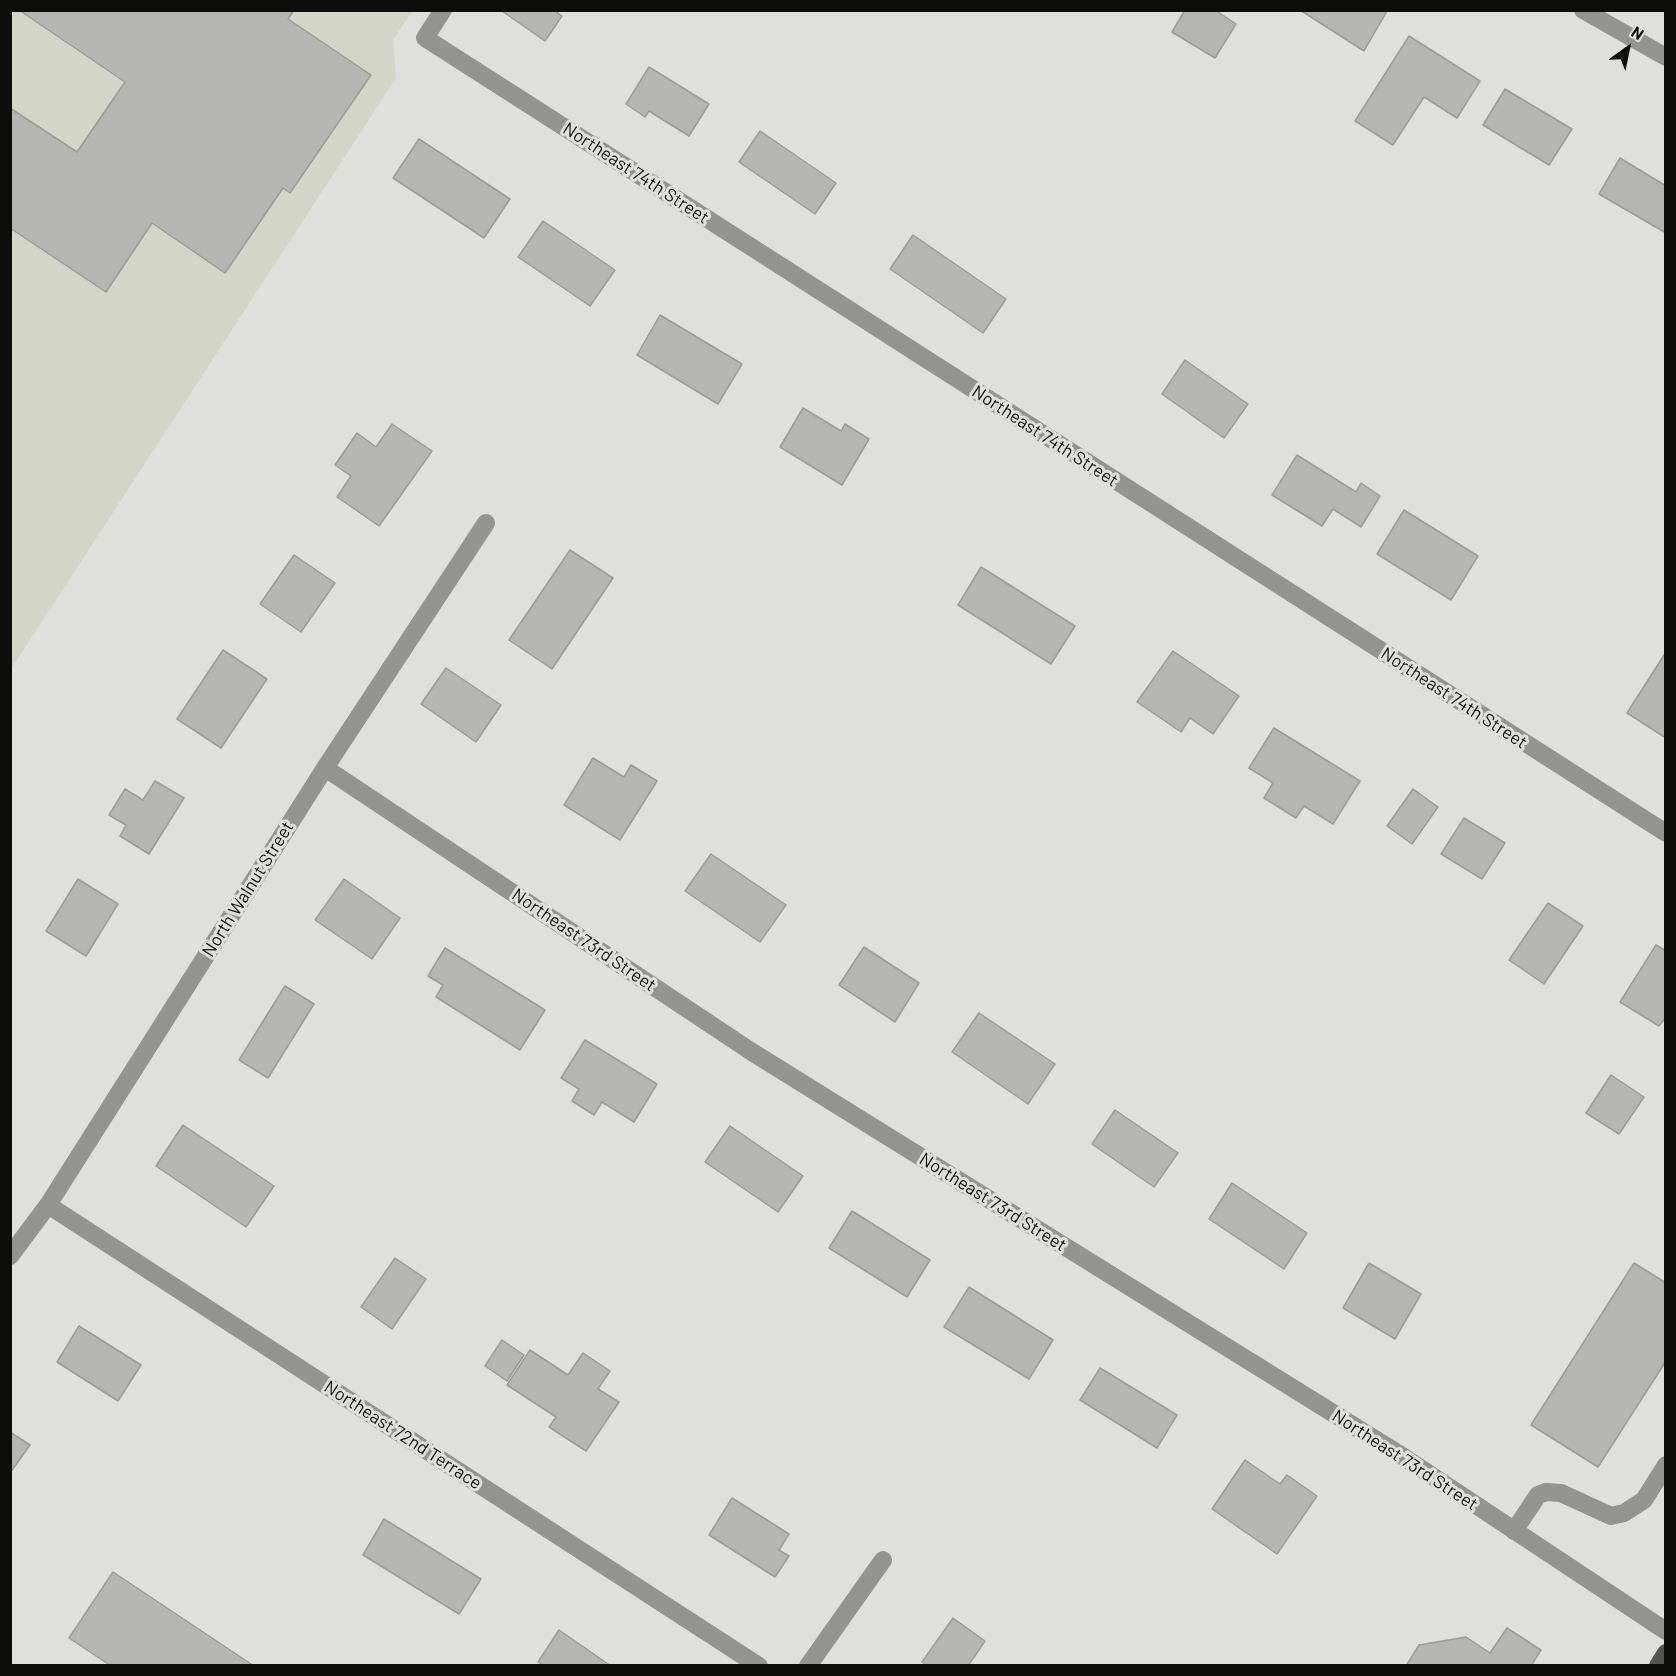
<!DOCTYPE html>
<style>
body{margin:0}
#map{position:relative;width:1676px;height:1676px;overflow:hidden;background:#dfdfdb;font-family:Barlow,sans-serif}
canvas{display:block}
.frame{position:absolute;inset:0;border:12px solid #0d0d0c;pointer-events:none}
.north{position:absolute;left:1598px;top:18px;width:60px;height:60px;-webkit-text-stroke:4px #dfdfdb;paint-order:stroke;rotate:33deg;font-size:16px;font-weight:700;line-height:24px;text-align:center;color:#0d0d0c}
.north::after{content:'';display:block;margin:auto;width:21px;height:27px;background:#0d0d0c;clip-path:polygon(50% 0,100% 100%,50% 72%,0 100%)}
</style>
<div id="map">
<canvas width="1676" height="1676"></canvas>
<div class="frame"></div>
<div class="north">N</div>
</div>
<script>
const g = document.querySelector('canvas').getContext('2d');
g.lineJoin = 'round';
function fill(path, color) {
  g.fillStyle = color;
  g.fill(path, 'evenodd');
}
function strokePath(path, color, width, dash) {
  g.strokeStyle = color;
  g.lineWidth = width;
  g.lineCap = dash ? 'butt' : 'round';
  g.setLineDash(dash || []);
  g.stroke(path);
}
function label(font, color, halo, rows, align = 'center') {
  g.font = font + ' Barlow,sans-serif';
  g.lineWidth = 6;
  g.setLineDash([]);
  g.textBaseline = 'middle';
  g.strokeStyle = halo;
  g.fillStyle = color;
  for (const [text, x, y, turn = 0] of rows) {
    g.save();
    g.translate(x, y);
    g.rotate((+turn || 0) * Math.PI / 180);
    g.textAlign = isNaN(turn) ? turn : align;
    if (halo) g.strokeText(text, 0, 0);
    g.fillText(text, 0, 0);
    g.restore();
  }
}
const built = new Path2D(`
 M 11,11 L 412,11 L 393,40 L 396,78 L 11,669 Z`);
const building = new Path2D(`
 M 19,10 L 294,10 L 288,19 L 371,75 L 290,193 L 283,188 L 225,273 L 152,223 L 106,292 L 10,228 L 10,108 L 77,152 L 125,82 Z
 M 554,10 L 562,16 L 545,41 L 502,11 Z
 M 1185,10 L 1215,10 L 1236,24 L 1215,58 L 1172,32 Z
 M 1300,10 L 1387,10 L 1387,11 L 1364,51 Z
 M 1409,36 L 1480,81 L 1457,118 L 1424,97 L 1393,145 L 1355,121 Z
 M 649,67 L 709,104 L 689,136 L 649,111 L 645,117 L 626,104 Z
 M 1505,89 L 1572,129 L 1549,165 L 1483,125 Z
 M 760,131 L 836,183 L 815,214 L 739,162 Z
 M 419,139 L 510,199 L 484,238 L 393,178 Z
 M 1620,158 L 1666,186 L 1666,233 L 1599,194 Z
 M 543,221 L 615,270 L 590,306 L 518,257 Z
 M 913,235 L 1006,299 L 983,333 L 890,269 Z
 M 660,315 L 742,364 L 718,404 L 637,355 Z
 M 1185,360 L 1248,404 L 1224,438 L 1162,394 Z
 M 803,408 L 841,431 L 845,424 L 869,439 L 842,485 L 780,447 Z
 M 392,424 L 432,451 L 379,526 L 337,497 L 351,476 L 335,465 L 357,433 L 376,447 Z
 M 1297,455 L 1356,492 L 1361,483 L 1380,496 L 1361,527 L 1333,509 L 1322,526 L 1272,495 Z
 M 1404,510 L 1478,556 L 1451,600 L 1377,554 Z
 M 570,550 L 613,578 L 552,669 L 509,640 Z
 M 294,555 L 335,583 L 301,632 L 260,604 Z
 M 981,567 L 1075,626 L 1051,664 L 958,605 Z
 M 223,650 L 267,679 L 221,748 L 177,719 Z
 M 1173,651 L 1239,696 L 1213,734 L 1190,718 L 1181,732 L 1137,702 Z
 M 1666,652 L 1666,738 L 1627,713 Z
 M 446,668 L 501,705 L 476,742 L 421,704 Z
 M 1274,728 L 1360,781 L 1333,824 L 1304,806 L 1296,818 L 1264,798 L 1273,783 L 1249,768 Z
 M 593,758 L 624,777 L 631,765 L 657,781 L 620,840 L 564,805 Z
 M 155,781 L 184,798 L 149,854 L 120,836 L 126,825 L 109,815 L 125,789 L 143,800 Z
 M 1413,789 L 1438,807 L 1412,844 L 1387,826 Z
 M 1464,818 L 1505,843 L 1482,879 L 1441,854 Z
 M 711,854 L 786,905 L 760,942 L 685,891 Z
 M 78,879 L 118,904 L 86,956 L 46,931 Z
 M 344,879 L 400,918 L 372,959 L 315,920 Z
 M 1548,903 L 1583,926 L 1544,984 L 1509,960 Z
 M 1656,945 L 1666,951 L 1666,1017 L 1659,1026 L 1620,1002 Z
 M 864,947 L 919,983 L 895,1022 L 839,985 Z
 M 445,948 L 545,1010 L 520,1050 L 436,997 L 443,985 L 428,976 Z
 M 285,986 L 314,1004 L 268,1078 L 239,1060 Z
 M 979,1013 L 1055,1064 L 1028,1104 L 952,1052 Z
 M 585,1040 L 657,1084 L 634,1122 L 602,1102 L 594,1115 L 572,1101 L 579,1089 L 561,1078 Z
 M 1611,1075 L 1644,1097 L 1619,1134 L 1586,1113 Z
 M 1115,1110 L 1178,1153 L 1154,1187 L 1092,1144 Z
 M 183,1125 L 274,1186 L 246,1227 L 156,1166 Z
 M 730,1126 L 803,1176 L 778,1212 L 705,1162 Z
 M 1232,1183 L 1307,1233 L 1284,1269 L 1209,1219 Z
 M 852,1211 L 930,1260 L 907,1297 L 829,1248 Z
 M 395,1258 L 426,1279 L 392,1329 L 361,1307 Z
 M 1369,1263 L 1421,1294 L 1395,1339 L 1343,1308 Z
 M 1634,1263 L 1666,1283 L 1666,1361 L 1598,1467 L 1531,1425 Z
 M 969,1287 L 1053,1340 L 1029,1379 L 944,1327 Z
 M 79,1326 L 141,1365 L 118,1401 L 57,1362 Z
 M 502,1340 L 524,1355 L 507,1381 L 485,1366 Z
 M 530,1350 L 568,1375 L 583,1353 L 610,1371 L 598,1389 L 619,1402 L 586,1451 L 549,1427 L 556,1417 L 507,1385 Z
 M 1100,1368 L 1177,1415 L 1157,1448 L 1080,1400 Z
 M 10,1432 L 30,1445 L 10,1473 Z
 M 1245,1460 L 1280,1484 L 1287,1475 L 1317,1496 L 1277,1554 L 1212,1509 Z
 M 732,1498 L 789,1534 L 779,1550 L 789,1556 L 775,1577 L 709,1535 Z
 M 384,1519 L 481,1579 L 459,1614 L 363,1555 Z
 M 113,1572 L 254,1666 L 111,1666 L 69,1638 Z
 M 953,1618 L 985,1641 L 968,1666 L 927,1666 L 922,1662 Z
 M 1507,1628 L 1541,1650 L 1531,1666 L 1406,1666 L 1419,1645 L 1466,1637 L 1490,1653 Z
 M 559,1630 L 611,1666 L 544,1666 L 538,1662 Z`);
const minor = new Path2D(`
 M 443,10 L 425,38 L 1666,833
 M 1583,10 L 1666,57
 M 325,768 L 752,1052 L 1402,1456 L 1666,1631
 M 48,1205 L 759,1666
 M 10,1256 L 48,1205 L 325,768 L 486,523
 M 1514,1531 L 1538,1495 L 1546,1492 L 1561,1493 L 1611,1516 L 1624,1513 L 1644,1500 L 1666,1465
 M 808,1666 L 883,1560`);
const major = new Path2D(`
 M 1658,1666 L 1666,1653`);
const streetNames = [
 ["Northeast 74th Street",636,173,33],
 ["Northeast 74th Street",1045,436,33],
 ["Northeast 74th Street",1454,698,33],
 ["North Walnut Street",248,889,-58],
 ["Northeast 73rd Street",584,940,34],
 ["Northeast 73rd Street",993,1202,32],
 ["Northeast 72nd Terrace",403,1435,33],
 ["Northeast 73rd Street",1405,1460,33]
];
fill(built, '#d4d5ca');
fill(building, '#b5b6b2');
strokePath(building, '#9b9b97', 1.5);
strokePath(minor, '#939391', 18);
strokePath(major, '#555552', 18);
label('18px', '#0d0d0c', '#dfdfdb', streetNames);
</script>
